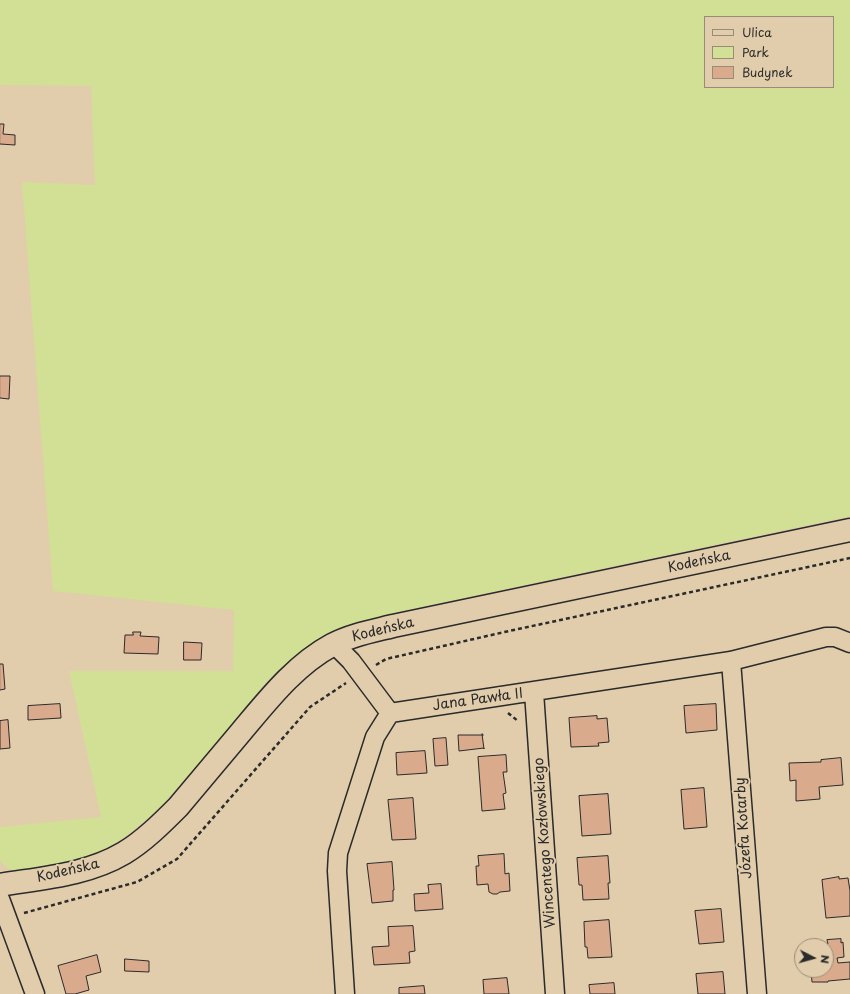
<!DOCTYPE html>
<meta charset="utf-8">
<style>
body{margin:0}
#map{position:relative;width:850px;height:994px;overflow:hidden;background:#e1cdab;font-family:"Playpen Sans",sans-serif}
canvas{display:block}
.legend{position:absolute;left:704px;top:16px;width:130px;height:72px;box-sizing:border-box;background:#e1cdab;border:1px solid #988c78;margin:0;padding:5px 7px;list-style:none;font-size:12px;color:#2b2b2b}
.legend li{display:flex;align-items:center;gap:8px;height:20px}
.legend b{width:20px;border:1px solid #988c78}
.north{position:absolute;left:794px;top:938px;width:40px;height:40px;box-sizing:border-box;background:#e1cdab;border:1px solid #988c78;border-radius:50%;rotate:96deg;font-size:11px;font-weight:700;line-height:16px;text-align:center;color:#2b2b2b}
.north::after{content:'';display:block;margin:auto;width:14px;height:18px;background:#2b2b2b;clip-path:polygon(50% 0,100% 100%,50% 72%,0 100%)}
</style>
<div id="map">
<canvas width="850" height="994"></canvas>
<ul class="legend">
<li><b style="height:5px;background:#e1cdab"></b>Ulica</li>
<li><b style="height:11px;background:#d1e094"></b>Park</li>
<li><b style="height:11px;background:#daaa8c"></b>Budynek</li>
</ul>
<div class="north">N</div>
</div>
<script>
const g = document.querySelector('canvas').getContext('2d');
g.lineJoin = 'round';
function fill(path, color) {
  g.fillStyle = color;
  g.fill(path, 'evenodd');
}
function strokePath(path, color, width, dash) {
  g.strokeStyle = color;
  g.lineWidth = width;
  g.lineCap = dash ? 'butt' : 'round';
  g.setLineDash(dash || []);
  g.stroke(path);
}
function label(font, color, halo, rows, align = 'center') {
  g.font = font + ' "Playpen Sans",sans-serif';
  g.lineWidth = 4;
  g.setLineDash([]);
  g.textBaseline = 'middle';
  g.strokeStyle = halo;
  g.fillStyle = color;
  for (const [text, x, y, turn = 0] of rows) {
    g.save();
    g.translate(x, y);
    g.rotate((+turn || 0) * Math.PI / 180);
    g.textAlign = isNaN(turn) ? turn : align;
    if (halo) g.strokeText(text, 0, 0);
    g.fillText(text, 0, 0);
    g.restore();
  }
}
const green = new Path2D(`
 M 0,0 L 850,0 L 850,516 L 402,611 L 346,627 L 300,652 L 266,682 L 234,722 L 158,810 L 121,840 L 92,856 L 62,864 L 19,871 L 12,870 L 6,867 L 0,861 L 0,827 L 101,817 L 69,671 L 233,671 L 234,610 L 53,591 L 22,182 L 95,185 L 91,86 L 0,85 ZM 705,17 L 833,17 L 833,87 L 705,87 Z`);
const building = new Path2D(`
 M 0,124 L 4,124 L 3,134 L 15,135 L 15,145 L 0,144 Z
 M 0,376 L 10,376 L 9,399 L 0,398 Z
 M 133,632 L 141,632 L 140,636 L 159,637 L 158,654 L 124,653 L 125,635 L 133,635 Z
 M 184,642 L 202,643 L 201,660 L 184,660 Z
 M 0,664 L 3,664 L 5,689 L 0,690 Z
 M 60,704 L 61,718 L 28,720 L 28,706 Z
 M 716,704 L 717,730 L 686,733 L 684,706 Z
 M 597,716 L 597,719 L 607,718 L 609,742 L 598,743 L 599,746 L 571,747 L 569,718 Z
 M 8,720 L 10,748 L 0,749 L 0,721 Z
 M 482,734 L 484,749 L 484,748 L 459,751 L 458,735 L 483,735 Z
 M 446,738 L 448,765 L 435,766 L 433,739 Z
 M 425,751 L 427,773 L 397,775 L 396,753 Z
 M 506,755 L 507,772 L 503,772 L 506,793 L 503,794 L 505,809 L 482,811 L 478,757 Z
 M 841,758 L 843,785 L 819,787 L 820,799 L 796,801 L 796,780 L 790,781 L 789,763 L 821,762 L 821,760 Z
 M 704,788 L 707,827 L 684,829 L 681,790 Z
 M 608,794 L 611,834 L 582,836 L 579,796 Z
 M 413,798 L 416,839 L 392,840 L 388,800 Z
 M 504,854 L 505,874 L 509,873 L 510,891 L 500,892 L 497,894 L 493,894 L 489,892 L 488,884 L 477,885 L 476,866 L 479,866 L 478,856 Z
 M 608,856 L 610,883 L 608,883 L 609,899 L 583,900 L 582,885 L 579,885 L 577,858 Z
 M 392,862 L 394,890 L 393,890 L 393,901 L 372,903 L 367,864 Z
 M 839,877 L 839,879 L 848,878 L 850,891 L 850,916 L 826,918 L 822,880 Z
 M 441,884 L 443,909 L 415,911 L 414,894 L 429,893 L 428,885 Z
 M 721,909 L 724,942 L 699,944 L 695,911 Z
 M 609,920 L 612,957 L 588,958 L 587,947 L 585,947 L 584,922 Z
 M 413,926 L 415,951 L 409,952 L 410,963 L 374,965 L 372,947 L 389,946 L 388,927 Z
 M 841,939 L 841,943 L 843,942 L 844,957 L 837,958 L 838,963 L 850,962 L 850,979 L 828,981 L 828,982 L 812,982 L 811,970 L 826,970 L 826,946 L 815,945 L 828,944 L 827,940 Z
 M 97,955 L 101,972 L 86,976 L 89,990 L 75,994 L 66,994 L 58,966 Z
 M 125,959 L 149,961 L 149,972 L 125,971 Z
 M 723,972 L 725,994 L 698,994 L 696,974 Z
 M 507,978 L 509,994 L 484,994 L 483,980 Z
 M 614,983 L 615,994 L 590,994 L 589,985 Z
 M 424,986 L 425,994 L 399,994 L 399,988 Z`);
const path = new Path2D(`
 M 376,665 L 386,659 L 509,631 L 850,558
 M 508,713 L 518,721
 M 24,913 L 137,882 L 177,859 L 310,707 L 346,683`);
const minor = new Path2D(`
 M 334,644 L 351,661 L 390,713
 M 731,661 L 757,994
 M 534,692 L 555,994
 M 0,899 L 35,994
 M 345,994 L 337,871 L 338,853 L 375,737 L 390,713 L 731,661 L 826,637 L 835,637 L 850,643`);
const secondary = new Path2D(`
 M 0,885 C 42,878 87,875 124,853 C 144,841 162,823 178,807 C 199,782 220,757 241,732 C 268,700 295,665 332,645 C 351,635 373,631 393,626 L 850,530`);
const streetNames = [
 ["Kodeńska",699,562,-12],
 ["Kodeńska",383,630,-14],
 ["Jana Pawła II",478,700,-8],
 ["Józefa Kotarby",744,828,-94],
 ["Wincentego Kozłowskiego",545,843,-94],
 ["Kodeńska",68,871,-13]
];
fill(green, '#d1e094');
fill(building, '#daaa8c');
strokePath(building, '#2b2b2b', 1);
strokePath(minor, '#2b2b2b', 21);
strokePath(secondary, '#2b2b2b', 25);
strokePath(path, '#2b2b2b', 2.5, [4, 3]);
strokePath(minor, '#e1cdab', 18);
strokePath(secondary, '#e1cdab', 22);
label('14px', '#2b2b2b', '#e1cdab', streetNames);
</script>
